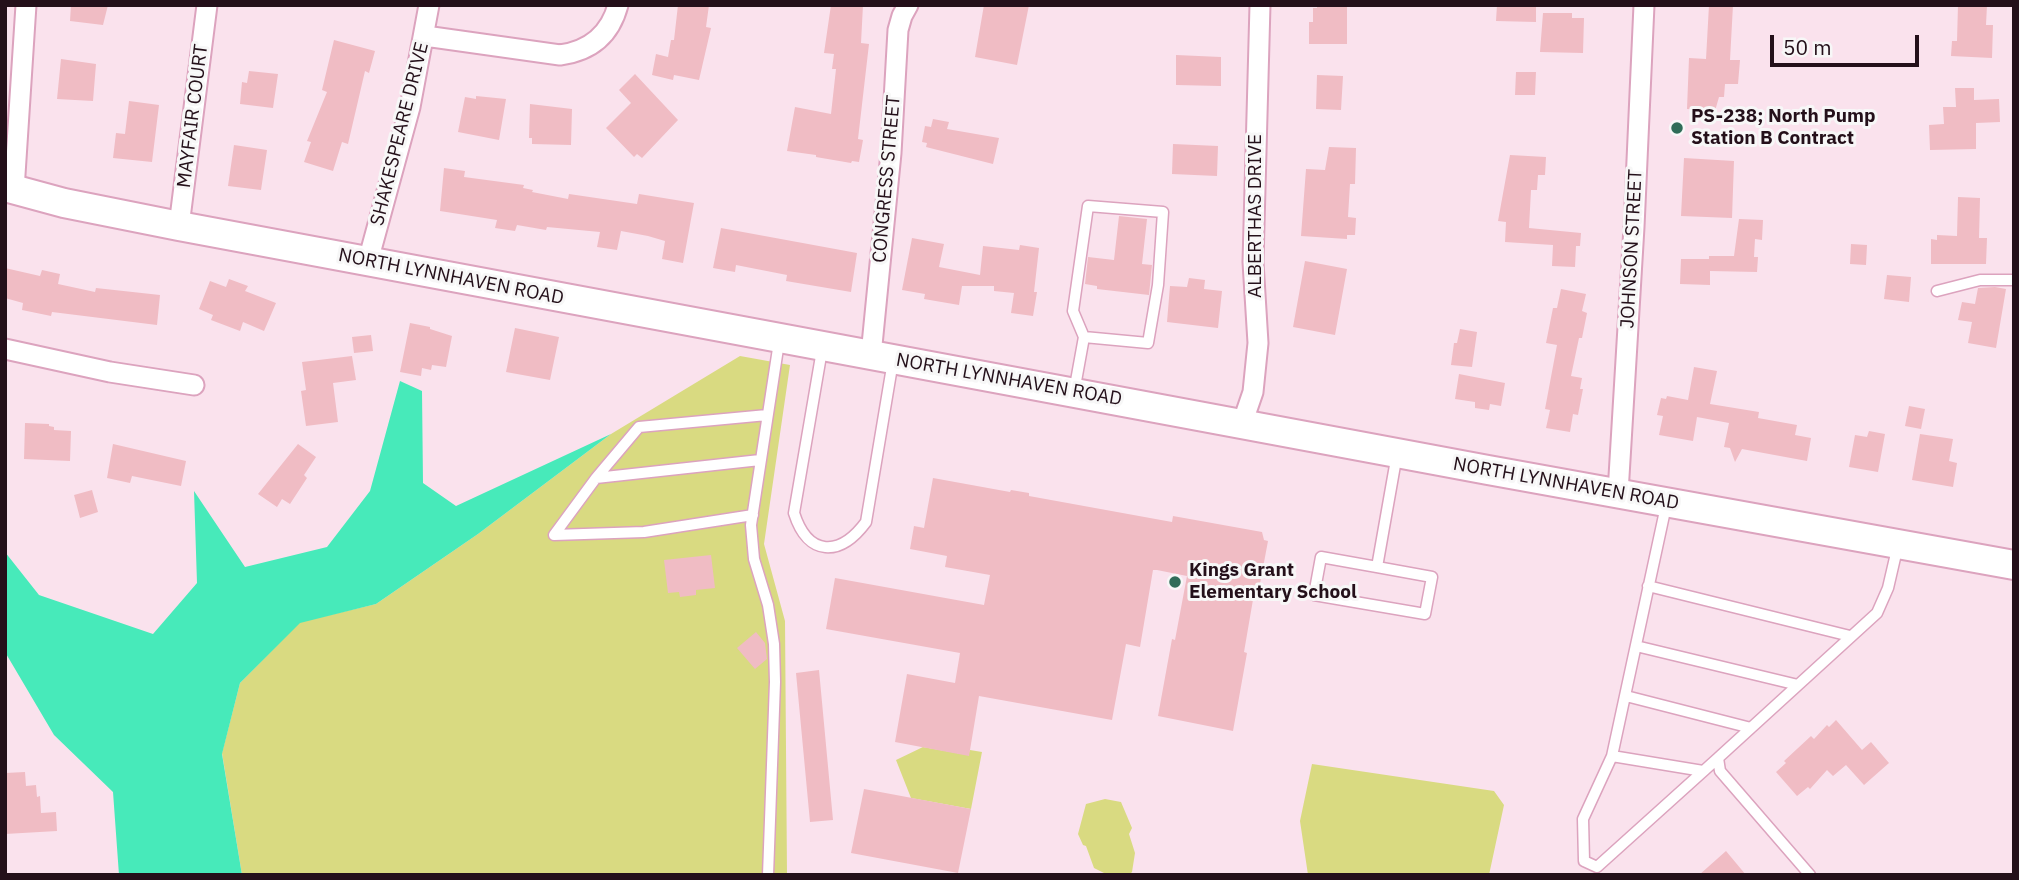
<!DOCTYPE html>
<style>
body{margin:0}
#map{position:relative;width:2019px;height:880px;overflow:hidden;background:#fae2ed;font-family:"IBM Plex Sans",sans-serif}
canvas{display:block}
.frame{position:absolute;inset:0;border:7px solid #24101a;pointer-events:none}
.scale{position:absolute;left:1770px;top:35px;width:149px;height:32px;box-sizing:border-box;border:4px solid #24101a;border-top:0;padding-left:9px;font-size:21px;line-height:24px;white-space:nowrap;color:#24101a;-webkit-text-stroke:5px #f7f7f7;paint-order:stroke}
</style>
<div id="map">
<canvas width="2019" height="880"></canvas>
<div class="frame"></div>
<div class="scale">50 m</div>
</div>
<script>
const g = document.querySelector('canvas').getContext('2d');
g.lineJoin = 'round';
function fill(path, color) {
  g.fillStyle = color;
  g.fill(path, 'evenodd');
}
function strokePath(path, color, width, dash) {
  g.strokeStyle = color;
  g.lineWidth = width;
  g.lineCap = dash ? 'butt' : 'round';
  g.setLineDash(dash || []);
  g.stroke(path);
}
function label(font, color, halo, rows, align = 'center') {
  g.font = font + ' "IBM Plex Sans",sans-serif';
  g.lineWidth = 6;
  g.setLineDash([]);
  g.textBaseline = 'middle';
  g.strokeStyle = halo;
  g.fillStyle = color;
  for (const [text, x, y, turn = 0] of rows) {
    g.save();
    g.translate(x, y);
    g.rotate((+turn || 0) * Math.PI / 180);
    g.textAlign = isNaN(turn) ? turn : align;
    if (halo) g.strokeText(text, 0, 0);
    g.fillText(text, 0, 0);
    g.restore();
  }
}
const green = new Path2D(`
 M 740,356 L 790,365 L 764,544 L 785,621 L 787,875 L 242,875 L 222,753 L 240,683 L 300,622 L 376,604 L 478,534 L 611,434 Z
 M 923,747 L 968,755 L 970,750 L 982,752 L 971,809 L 911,798 L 896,760 Z
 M 1312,764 L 1494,791 L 1504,805 L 1489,875 L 1308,875 L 1300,821 Z
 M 1105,799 L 1121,802 L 1132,828 L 1129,834 L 1135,853 L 1132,872 L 1129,875 L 1108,875 L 1094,868 L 1086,846 L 1083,845 L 1078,834 L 1086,804 Z`);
const water = new Path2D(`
 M 400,381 L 422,391 L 423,483 L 456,506 L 611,434 L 478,534 L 376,604 L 300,623 L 240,683 L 222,754 L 242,875 L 119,875 L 113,792 L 54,735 L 5,652 L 5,552 L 39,595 L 153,634 L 197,583 L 194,491 L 245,567 L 327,547 L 370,491 Z`);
const building = new Path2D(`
 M 71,5 L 108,5 L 103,25 L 70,21 Z
 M 678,5 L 709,5 L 706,27 L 711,28 L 699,80 L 674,75 L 673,80 L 652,75 L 656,54 L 668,57 L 671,40 L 674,40 Z
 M 831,5 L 863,5 L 861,43 L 869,44 L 858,139 L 863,140 L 859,162 L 852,161 L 851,163 L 816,157 L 816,155 L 787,151 L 795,107 L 831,114 L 836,69 L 832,69 L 834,54 L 824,53 Z
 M 984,5 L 1029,5 L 1017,65 L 975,57 Z
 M 1317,5 L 1347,5 L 1347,44 L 1309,44 L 1309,22 L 1313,22 L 1313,8 L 1317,8 Z
 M 1497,5 L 1536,5 L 1536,22 L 1496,21 Z
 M 1709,5 L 1733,5 L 1730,60 L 1740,60 L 1738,84 L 1725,84 L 1724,97 L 1719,97 L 1715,111 L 1687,109 L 1689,58 L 1706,59 Z
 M 1958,5 L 1987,5 L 1986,25 L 1993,25 L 1992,58 L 1951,56 L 1952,41 L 1957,41 Z
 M 1543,13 L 1572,13 L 1572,18 L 1584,18 L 1583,53 L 1540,52 Z
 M 334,40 L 375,51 L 369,73 L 365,71 L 348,144 L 342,142 L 333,171 L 304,162 L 311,142 L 307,141 L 327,92 L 322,90 Z
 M 1176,55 L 1221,57 L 1221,86 L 1176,85 Z
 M 61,59 L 96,64 L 93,101 L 57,99 Z
 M 249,71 L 278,74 L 273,108 L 240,104 L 242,82 L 247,83 Z
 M 1516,72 L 1536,72 L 1535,95 L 1515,95 Z
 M 635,74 L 678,120 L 642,158 L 637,154 L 634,157 L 606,128 L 631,103 L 619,90 Z
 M 1317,75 L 1343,76 L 1341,110 L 1316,109 Z
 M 1955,88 L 1974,88 L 1974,100 L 1999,99 L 2000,122 L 1976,123 L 1976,149 L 1930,150 L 1929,125 L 1944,124 L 1943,107 L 1956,107 Z
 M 476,96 L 506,99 L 499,140 L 458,132 L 465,97 L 476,99 Z
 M 129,101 L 159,105 L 152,162 L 113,158 L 116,133 L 125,134 Z
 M 530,104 L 572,109 L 571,145 L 532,144 L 532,138 L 529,138 Z
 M 933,119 L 949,122 L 947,129 L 999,138 L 993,164 L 926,147 L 927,143 L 922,142 L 925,126 L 931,127 Z
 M 1173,144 L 1218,146 L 1217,176 L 1172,174 Z
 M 234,145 L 267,150 L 261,190 L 228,186 Z
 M 1329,147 L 1356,148 L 1355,184 L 1350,184 L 1348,217 L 1356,218 L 1355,235 L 1347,235 L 1347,239 L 1301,236 L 1306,169 L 1325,170 Z
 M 1510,155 L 1546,157 L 1545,175 L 1538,175 L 1537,190 L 1531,190 L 1529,228 L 1581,233 L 1580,246 L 1576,246 L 1575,267 L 1552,266 L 1553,245 L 1505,242 L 1506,222 L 1498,221 Z
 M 1684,158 L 1734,161 L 1732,218 L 1681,216 Z
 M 444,168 L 465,171 L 464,177 L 524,185 L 523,188 L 533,190 L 532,192 L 568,199 L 569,194 L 637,204 L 639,194 L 694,203 L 683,263 L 662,259 L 665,241 L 648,236 L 621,231 L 617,250 L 597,247 L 600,232 L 547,227 L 546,230 L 517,225 L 515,231 L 495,228 L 497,220 L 440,211 Z
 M 1958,197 L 1980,198 L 1979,238 L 1987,238 L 1986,264 L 1931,264 L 1931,239 L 1937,240 L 1937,235 L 1957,236 Z
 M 1119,216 L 1147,219 L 1142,264 L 1152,265 L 1149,295 L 1097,289 L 1097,286 L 1085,284 L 1088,257 L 1114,260 Z
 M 1739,219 L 1763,220 L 1762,240 L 1755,239 L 1754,257 L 1758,257 L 1757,272 L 1710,271 L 1710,285 L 1680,284 L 1681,259 L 1709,259 L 1709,256 L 1734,256 Z
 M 721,228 L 857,253 L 851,292 L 786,281 L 787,275 L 736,265 L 735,272 L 713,268 Z
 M 912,238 L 944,244 L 939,267 L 980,275 L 983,246 L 1019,250 L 1020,245 L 1039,248 L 1034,292 L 1037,292 L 1033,316 L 1011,313 L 1014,293 L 994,291 L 994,286 L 962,286 L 959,305 L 924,299 L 925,294 L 902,290 Z
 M 1851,244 L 1867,245 L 1866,265 L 1850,264 Z
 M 1305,261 L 1347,269 L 1335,335 L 1293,327 Z
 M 5,268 L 40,276 L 42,270 L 60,274 L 58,284 L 95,292 L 96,288 L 160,295 L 157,325 L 52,312 L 51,316 L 22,310 L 23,303 L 5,298 Z
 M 1887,275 L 1911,277 L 1909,302 L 1884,299 Z
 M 1189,278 L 1205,280 L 1204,289 L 1222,291 L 1218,328 L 1167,322 L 1170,286 L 1187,287 Z
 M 229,279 L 248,286 L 245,291 L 276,303 L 264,331 L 243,322 L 240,331 L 211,320 L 213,315 L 199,309 L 210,281 L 226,287 Z
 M 1995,287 L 2006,289 L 1996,348 L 1968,343 L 1972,322 L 1958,320 L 1962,302 L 1975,304 L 1978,288 Z
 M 1561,289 L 1586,294 L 1582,311 L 1587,313 L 1582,338 L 1579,338 L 1571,376 L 1582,378 L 1580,389 L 1583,389 L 1578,415 L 1573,414 L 1570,432 L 1546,428 L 1550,410 L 1545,409 L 1557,345 L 1546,343 L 1553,308 L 1557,308 Z
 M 410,323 L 430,327 L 430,329 L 452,336 L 446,367 L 432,365 L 431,370 L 422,368 L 421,376 L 400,372 Z
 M 515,328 L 559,337 L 550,380 L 506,372 Z
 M 1460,329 L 1477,332 L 1472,367 L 1451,365 L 1454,343 L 1457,343 Z
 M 371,335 L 373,351 L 354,353 L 352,337 Z
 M 352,356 L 356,380 L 333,383 L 338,422 L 306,426 L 301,391 L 306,390 L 302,362 Z
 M 1694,367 L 1717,371 L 1710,404 L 1759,412 L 1758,418 L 1797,425 L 1795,435 L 1811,438 L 1807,461 L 1742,449 L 1735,462 L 1730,448 L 1724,447 L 1729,423 L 1697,417 L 1693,441 L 1659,435 L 1663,416 L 1657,415 L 1661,398 L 1666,399 L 1667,396 L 1688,400 Z
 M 1459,374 L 1505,383 L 1501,406 L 1490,404 L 1489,410 L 1475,408 L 1475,402 L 1455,399 Z
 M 1909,406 L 1925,409 L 1921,429 L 1905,426 Z
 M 25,423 L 49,424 L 49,426 L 54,427 L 54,430 L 71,431 L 70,461 L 24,459 Z
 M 1869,431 L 1885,434 L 1878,472 L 1849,467 L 1855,435 L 1867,437 Z
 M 1920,434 L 1953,439 L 1949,461 L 1957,463 L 1953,487 L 1912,480 Z
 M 113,444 L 186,461 L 181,486 L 132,476 L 130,483 L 107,478 Z
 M 298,444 L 316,457 L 304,475 L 307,478 L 290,504 L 282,499 L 277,507 L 258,494 Z
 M 933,478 L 1010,492 L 1011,490 L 1029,493 L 1029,496 L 1172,522 L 1173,516 L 1262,532 L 1264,540 L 1268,541 L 1259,589 L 1255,588 L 1244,652 L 1247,653 L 1233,731 L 1158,716 L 1172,639 L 1175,640 L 1187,576 L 1157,570 L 1153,570 L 1140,647 L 1126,644 L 1112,720 L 979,696 L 969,756 L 895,742 L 907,674 L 955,683 L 960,653 L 826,629 L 835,578 L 984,605 L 990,575 L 945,567 L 947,556 L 910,549 L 914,526 L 924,528 Z
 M 92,490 L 98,512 L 80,518 L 74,495 Z
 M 711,555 L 715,588 L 696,590 L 696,595 L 680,597 L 679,592 L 668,593 L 664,560 Z
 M 756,632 L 765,643 L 767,659 L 755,669 L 737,648 Z
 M 819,670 L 833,820 L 810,822 L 796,673 Z
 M 1836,720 L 1862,750 L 1871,742 L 1889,763 L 1864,785 L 1846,765 L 1833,776 L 1827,770 L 1810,789 L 1808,787 L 1797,796 L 1776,772 L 1786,763 L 1784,761 L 1811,736 L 1814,739 L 1827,725 L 1829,727 Z
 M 25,772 L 26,786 L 36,785 L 37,797 L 40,796 L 41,813 L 56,812 L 57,831 L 5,834 L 5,773 Z
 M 864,789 L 971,809 L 958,873 L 851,853 Z
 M 1726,851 L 1746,875 L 1699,875 Z`);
const lane = new Path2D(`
 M 1937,291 L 1980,280 L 2014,280
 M 822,350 L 794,513 C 808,557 840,557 866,522 L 893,361
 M 1074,392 L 1084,337 L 1073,311 L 1088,206 L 1163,212 L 1158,285 L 1148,343 L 1084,337
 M 596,478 L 639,427 L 767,415
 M 1666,506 L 1612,756 L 1583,819 L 1584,861 L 1597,867 L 1718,758
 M 753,515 L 644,532 L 554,535 L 596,478 L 760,460
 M 1377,567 L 1321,557 L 1314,595 L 1425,614 L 1432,577 L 1377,567 L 1397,454
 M 1648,586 L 1850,636
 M 1636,646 L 1798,685
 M 1626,696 L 1751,728
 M 1612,756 L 1703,771
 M 768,875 L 775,682 L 774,644 L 768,605 L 754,559 L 751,525 L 779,342
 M 1810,875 L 1720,771 L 1718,758 L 1877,613 L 1888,588 L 1898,545`);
const street = new Path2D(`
 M 425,36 L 560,55 C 590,51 610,35 618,5
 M 14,190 L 26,5
 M 179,226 L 207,5
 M 368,261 L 410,107 L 429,5
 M 5,349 L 110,372 L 194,385
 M 871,355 L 891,153 L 898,30 L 902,16 L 908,5
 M 1242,424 L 1253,392 L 1258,343 L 1253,262 L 1260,5
 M 1618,493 L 1634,227 L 1644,5`);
const secondary = new Path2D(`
 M 5,187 L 64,203 L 179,226 L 1488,470 L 2014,565`);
const markers = [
 [1677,128,7,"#2f6c58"],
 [1175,582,7,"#2f6c58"]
];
const streetNames = [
 ["MAYFAIR COURT",193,116,-83],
 ["SHAKESPEARE DRIVE",400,134,-76],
 ["CONGRESS STREET",887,179,-85],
 ["ALBERTHAS DRIVE",1256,216,-90],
 ["JOHNSON STREET",1632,249,-87],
 ["NORTH LYNNHAVEN ROAD",451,277,11],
 ["NORTH LYNNHAVEN ROAD",1009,380,10],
 ["NORTH LYNNHAVEN ROAD",1566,484,10]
];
const poiNames = [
 ["PS-238; North Pump",1691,117],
 ["Station B Contract",1691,139],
 ["Kings Grant",1189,571],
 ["Elementary School",1189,593]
];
fill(green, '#d9da81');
fill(water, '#47eaba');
fill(building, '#f0bcc4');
strokePath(lane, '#dca3be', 13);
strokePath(street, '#dca3be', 23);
strokePath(secondary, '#dca3be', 32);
strokePath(lane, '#fff', 10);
strokePath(street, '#fff', 19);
strokePath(secondary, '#fff', 28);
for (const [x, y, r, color] of markers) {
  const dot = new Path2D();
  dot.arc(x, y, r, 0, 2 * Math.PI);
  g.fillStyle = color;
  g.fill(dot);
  strokePath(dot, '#f7f7f7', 2.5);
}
label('19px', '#24101a', '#f7f7f7', streetNames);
label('bold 19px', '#24101a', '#f7f7f7', poiNames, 'left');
</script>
